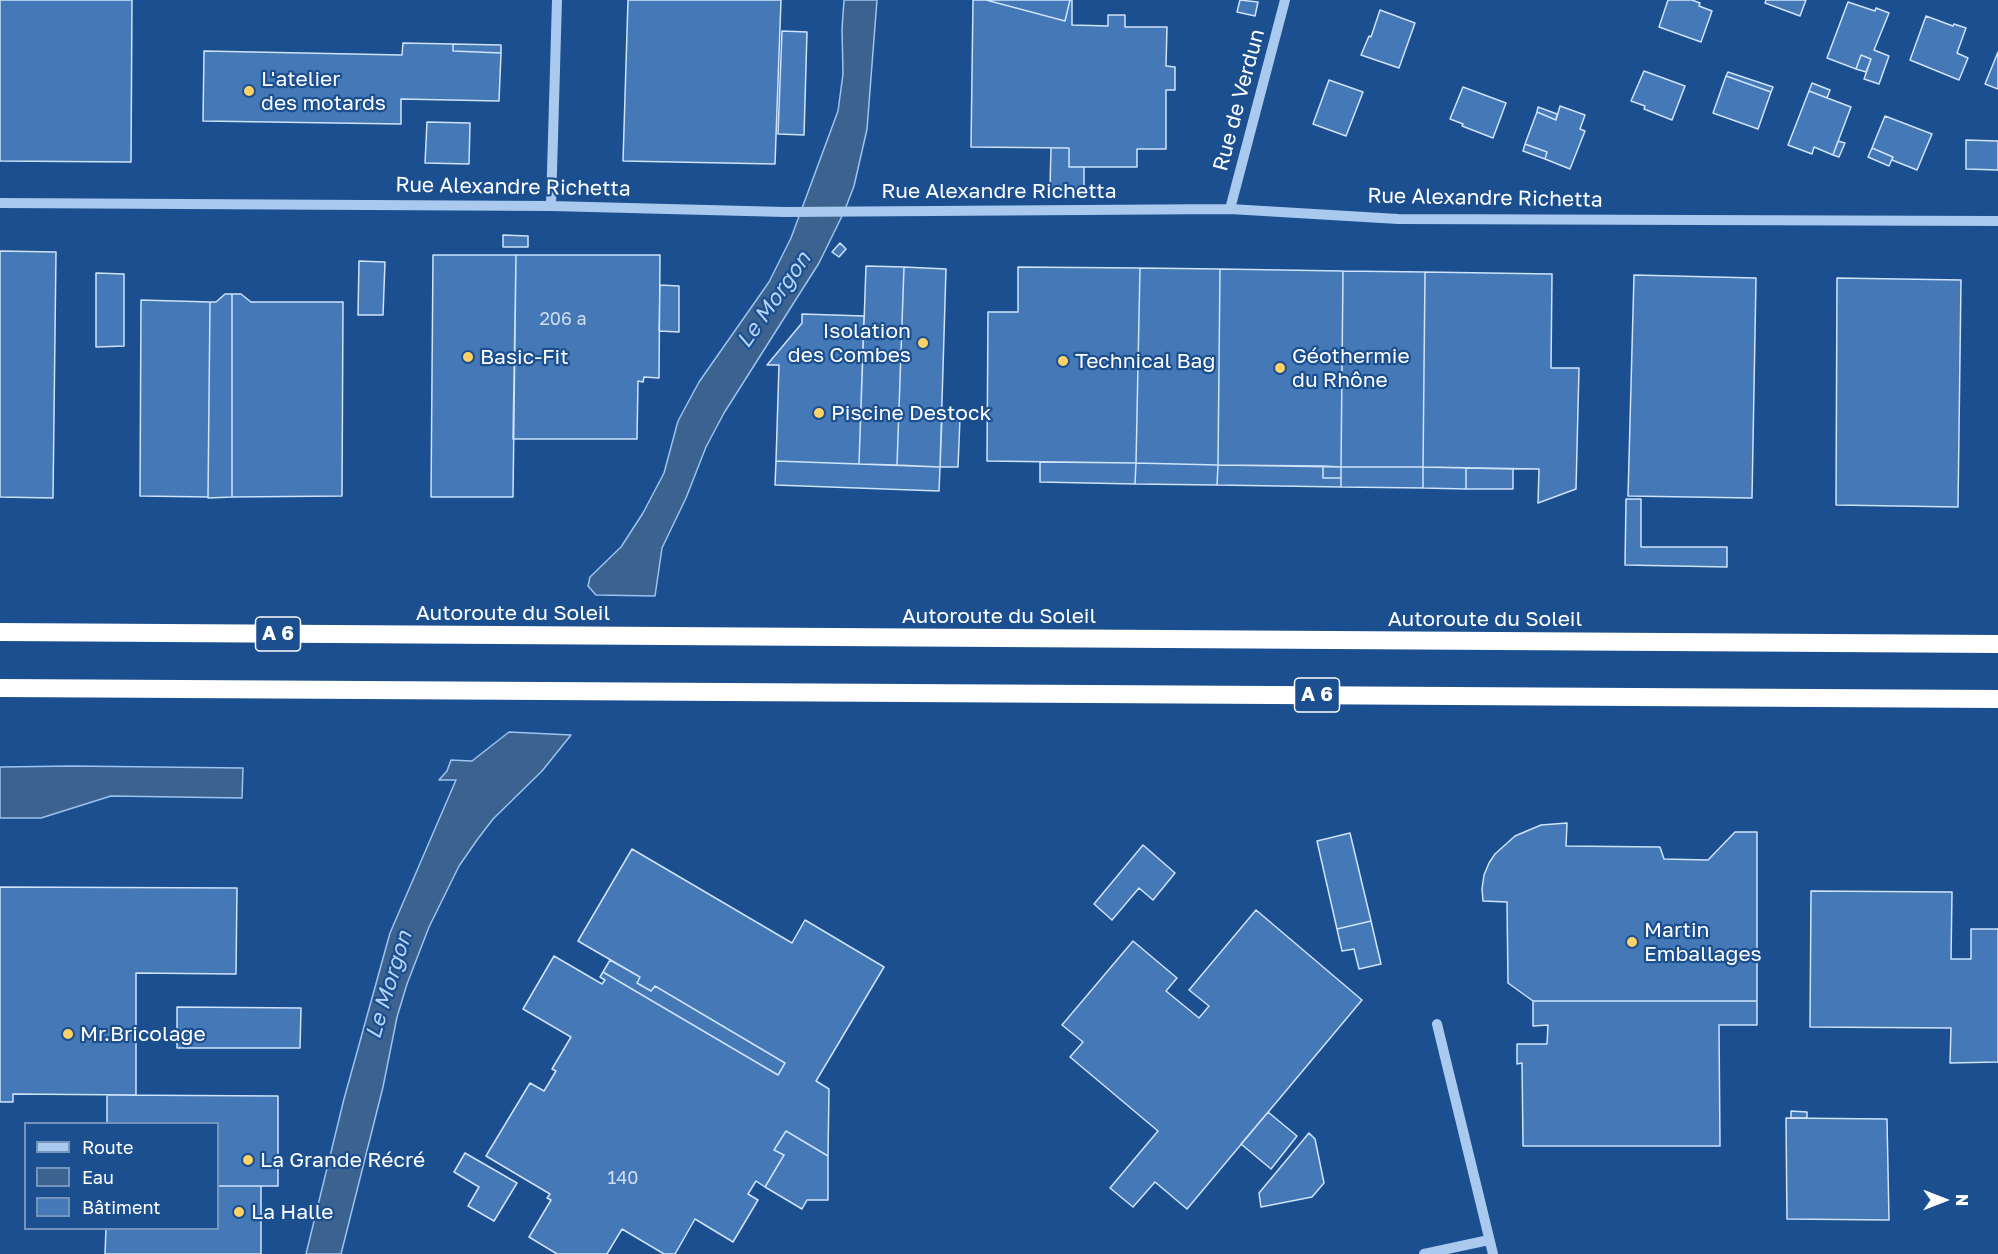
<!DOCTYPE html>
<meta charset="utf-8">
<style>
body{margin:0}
#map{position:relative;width:1998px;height:1254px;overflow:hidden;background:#1b4f8f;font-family:"Golos Text",sans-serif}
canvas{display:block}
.legend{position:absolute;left:24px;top:1122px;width:195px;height:108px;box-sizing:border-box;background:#1b4f8f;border:2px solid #7695bc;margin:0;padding:8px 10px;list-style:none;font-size:18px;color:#fff}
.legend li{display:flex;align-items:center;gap:12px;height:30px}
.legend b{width:30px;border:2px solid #7695bc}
.north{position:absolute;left:1914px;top:1170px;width:60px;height:60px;-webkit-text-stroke:4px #1b4f8f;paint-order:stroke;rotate:90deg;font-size:16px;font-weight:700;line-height:24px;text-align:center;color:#fff}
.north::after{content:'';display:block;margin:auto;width:21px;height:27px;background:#fff;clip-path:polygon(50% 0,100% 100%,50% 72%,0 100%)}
</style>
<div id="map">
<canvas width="1998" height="1254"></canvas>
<ul class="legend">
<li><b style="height:8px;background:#a9c9ee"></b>Route</li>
<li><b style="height:16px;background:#3c6290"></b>Eau</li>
<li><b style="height:16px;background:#4478b7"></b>Bâtiment</li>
</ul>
<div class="north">N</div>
</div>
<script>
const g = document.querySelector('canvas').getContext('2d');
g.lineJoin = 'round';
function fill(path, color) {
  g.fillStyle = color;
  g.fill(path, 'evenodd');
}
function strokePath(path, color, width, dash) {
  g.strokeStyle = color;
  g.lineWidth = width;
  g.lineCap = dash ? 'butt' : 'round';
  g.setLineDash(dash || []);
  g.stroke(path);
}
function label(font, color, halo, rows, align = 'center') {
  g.font = font + ' "Golos Text",sans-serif';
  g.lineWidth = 4.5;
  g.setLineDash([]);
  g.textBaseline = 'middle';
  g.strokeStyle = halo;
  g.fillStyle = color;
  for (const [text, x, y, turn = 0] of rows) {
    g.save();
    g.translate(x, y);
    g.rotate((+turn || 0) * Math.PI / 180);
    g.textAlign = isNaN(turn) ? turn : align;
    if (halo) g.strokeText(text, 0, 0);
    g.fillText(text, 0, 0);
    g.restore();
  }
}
const water = new Path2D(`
 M 844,0 L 877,0 L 867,129 L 854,186 L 844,212 L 819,263 L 724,413 L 706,447 L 686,498 L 662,548 L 655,596 L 596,595 L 588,586 L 590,577 L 621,547 L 643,513 L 664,473 L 678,421 L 699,382 L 769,282 L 791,238 L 838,111 L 843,74 L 842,29 Z
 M 509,732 L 571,735 L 542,771 L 493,819 L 477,840 L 459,866 L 429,927 L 407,984 L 397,1017 L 383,1087 L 341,1254 L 306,1254 L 344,1099 L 390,933 L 456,780 L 439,780 L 447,771 L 451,760 L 472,761 Z
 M 72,766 L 243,768 L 242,798 L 111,796 L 41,818 L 0,818 L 0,767 Z`);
const building = new Path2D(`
 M 0,0 L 132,0 L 131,162 L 0,161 Z
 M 628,0 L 781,0 L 775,164 L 623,161 Z
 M 973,0 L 986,0 L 1065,21 L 1070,0 L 1072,0 L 1072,25 L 1108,26 L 1108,15 L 1125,15 L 1125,27 L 1167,27 L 1166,66 L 1175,67 L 1175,90 L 1166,90 L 1166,149 L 1137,149 L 1137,167 L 1069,167 L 1069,148 L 971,147 Z
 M 986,0 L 1070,0 L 1065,21 Z
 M 1240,0 L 1258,2 L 1255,16 L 1237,12 Z
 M 1668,0 L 1692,0 L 1700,3 L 1699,6 L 1712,11 L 1701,42 L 1659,27 Z
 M 1766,0 L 1806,0 L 1800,16 L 1765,3 Z
 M 1848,2 L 1875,11 L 1876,8 L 1889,13 L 1874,50 L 1889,56 L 1879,84 L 1864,79 L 1871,59 L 1861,55 L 1856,69 L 1827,58 Z
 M 1380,10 L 1415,23 L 1399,68 L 1361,55 L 1369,36 L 1371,37 Z
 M 1926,16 L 1953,26 L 1954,24 L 1966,28 L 1957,53 L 1968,58 L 1959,80 L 1910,60 Z
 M 782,31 L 807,32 L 804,135 L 778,134 Z
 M 403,43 L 453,44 L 453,51 L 501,53 L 499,101 L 401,99 L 401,124 L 203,121 L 204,51 L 402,55 Z
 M 453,44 L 501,45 L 501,53 L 453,51 Z
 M 1998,52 L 1998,89 L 1985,84 Z
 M 1861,55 L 1871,59 L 1866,72 L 1856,69 Z
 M 1644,71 L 1685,86 L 1672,120 L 1644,109 L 1645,106 L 1631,101 Z
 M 1728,72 L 1773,87 L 1771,92 L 1726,76 Z
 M 1726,76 L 1771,92 L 1758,129 L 1713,113 Z
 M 1329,80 L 1363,92 L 1346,136 L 1313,124 Z
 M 1812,83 L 1830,90 L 1827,98 L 1809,91 Z
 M 1463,87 L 1506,103 L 1493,138 L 1462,126 L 1463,124 L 1450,119 Z
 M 1809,91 L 1851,107 L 1833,155 L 1814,147 L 1812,154 L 1788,145 Z
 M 1560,106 L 1585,115 L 1580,129 L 1585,131 L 1570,169 L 1545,159 L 1547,152 L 1525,144 L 1537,112 L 1556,120 Z
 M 1538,107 L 1557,114 L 1556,120 L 1537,112 Z
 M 1885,116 L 1932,134 L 1917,170 L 1892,160 L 1893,157 L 1872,148 Z
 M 427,122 L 470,123 L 469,164 L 425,163 Z
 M 1966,140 L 1998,141 L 1998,170 L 1966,169 Z
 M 1838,141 L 1845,143 L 1839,157 L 1833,155 Z
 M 1525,144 L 1547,152 L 1545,159 L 1523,151 Z
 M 1051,148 L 1069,148 L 1069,167 L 1084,167 L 1084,188 L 1050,187 Z
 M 1872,148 L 1893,157 L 1889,166 L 1868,157 Z
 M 503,235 L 528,236 L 528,247 L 503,247 Z
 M 840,243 L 846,249 L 839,257 L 832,252 Z
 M 0,251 L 56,252 L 53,498 L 0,497 Z
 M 433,255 L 516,255 L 513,497 L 431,497 Z
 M 516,255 L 660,255 L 659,378 L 644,377 L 643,382 L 638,381 L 637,439 L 513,439 Z
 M 359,261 L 385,262 L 383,315 L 358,315 Z
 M 866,266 L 904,267 L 897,465 L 859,464 Z
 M 904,267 L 946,269 L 940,467 L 897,465 Z
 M 1018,267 L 1140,268 L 1136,463 L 987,461 L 988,312 L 1018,312 Z
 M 1140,268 L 1220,269 L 1218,465 L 1136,463 Z
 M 1220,269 L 1343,271 L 1341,467 L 1218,465 Z
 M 1343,271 L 1425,272 L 1423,467 L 1341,467 Z
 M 1425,272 L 1552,274 L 1551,368 L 1579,368 L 1576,489 L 1538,503 L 1539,469 L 1423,467 Z
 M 96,273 L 124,274 L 124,346 L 96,347 Z
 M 1634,275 L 1756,278 L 1752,498 L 1628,496 Z
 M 1837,278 L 1961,280 L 1958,507 L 1836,505 Z
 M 660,285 L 679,286 L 679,332 L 659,331 Z
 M 225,294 L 232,294 L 232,497 L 208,498 L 210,302 L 216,302 Z
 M 232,294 L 241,294 L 251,302 L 343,302 L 342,496 L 232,497 Z
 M 141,300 L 210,302 L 208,497 L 140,496 Z
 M 802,314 L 864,316 L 859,464 L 776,461 L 779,365 L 767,365 L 802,323 Z
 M 942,417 L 960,418 L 958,467 L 940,467 Z
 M 776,461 L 940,467 L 939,491 L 775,485 Z
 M 1040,462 L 1136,463 L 1135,484 L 1040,482 Z
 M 1136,463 L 1218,465 L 1217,485 L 1135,484 Z
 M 1218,465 L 1323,466 L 1323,478 L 1341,478 L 1341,487 L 1217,485 Z
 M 1323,466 L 1341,467 L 1341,478 L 1323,478 Z
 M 1341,467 L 1423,467 L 1423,488 L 1341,487 Z
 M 1423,467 L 1466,468 L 1466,489 L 1423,488 Z
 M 1466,468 L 1513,469 L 1513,489 L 1466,489 Z
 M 1626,499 L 1641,499 L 1641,547 L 1727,547 L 1727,567 L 1625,565 Z
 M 1567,823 L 1566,846 L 1660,847 L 1664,859 L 1708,860 L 1735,832 L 1757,832 L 1757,1001 L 1533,1001 L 1508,983 L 1507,902 L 1483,901 L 1482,889 L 1484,875 L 1489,863 L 1495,854 L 1515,836 L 1541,825 Z
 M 1350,833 L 1371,921 L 1337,929 L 1317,841 Z
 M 1143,845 L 1175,873 L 1153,900 L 1139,888 L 1112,920 L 1094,904 Z
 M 632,849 L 792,943 L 805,920 L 884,967 L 816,1081 L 829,1089 L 828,1156 L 786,1131 L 774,1150 L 784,1155 L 765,1187 L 756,1181 L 748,1194 L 758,1200 L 733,1242 L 695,1219 L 675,1254 L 664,1254 L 622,1229 L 607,1254 L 557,1254 L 529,1237 L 551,1200 L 547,1198 L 550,1194 L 486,1156 L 530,1083 L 544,1091 L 556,1071 L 552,1069 L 571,1037 L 523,1009 L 554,956 L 602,984 L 605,980 L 600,977 L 603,972 L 778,1075 L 785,1063 L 655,986 L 651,991 L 637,983 L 640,977 L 578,941 Z
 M 0,887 L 237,888 L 236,974 L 136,973 L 136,1095 L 13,1094 L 13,1102 L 0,1102 Z
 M 1811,891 L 1952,892 L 1951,959 L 1971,959 L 1971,929 L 1998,929 L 1998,1062 L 1950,1063 L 1951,1028 L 1810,1027 Z
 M 1256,910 L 1362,1000 L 1187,1209 L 1155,1182 L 1133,1207 L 1110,1188 L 1158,1131 L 1070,1057 L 1083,1042 L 1062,1025 L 1133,941 L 1177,978 L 1166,991 L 1199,1018 L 1209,1006 L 1189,990 Z
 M 1371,921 L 1381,964 L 1359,969 L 1354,949 L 1342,951 L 1337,929 Z
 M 610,960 L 640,977 L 637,983 L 651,991 L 655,986 L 785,1063 L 778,1075 L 603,972 Z
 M 1533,1001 L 1757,1001 L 1757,1025 L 1719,1025 L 1720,1146 L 1523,1146 L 1522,1063 L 1517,1064 L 1517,1044 L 1547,1044 L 1548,1025 L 1533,1026 Z
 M 177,1007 L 301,1008 L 300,1048 L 177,1048 Z
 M 107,1095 L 278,1096 L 278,1186 L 218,1186 L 218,1124 L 107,1124 Z
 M 1791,1111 L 1807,1112 L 1807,1118 L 1791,1118 Z
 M 1268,1112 L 1297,1136 L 1271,1169 L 1241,1144 Z
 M 1786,1118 L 1887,1119 L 1889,1220 L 1787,1219 Z
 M 786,1131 L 828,1156 L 828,1200 L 807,1200 L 802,1209 L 765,1187 L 784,1155 L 774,1150 Z
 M 1309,1133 L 1315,1139 L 1324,1183 L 1312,1197 L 1261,1207 L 1259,1193 Z
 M 465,1153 L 517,1183 L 494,1221 L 468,1206 L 479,1187 L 454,1172 Z
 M 218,1186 L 261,1186 L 261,1254 L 105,1254 L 106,1228 L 218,1228 Z`);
const minor = new Path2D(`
 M 0,203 L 551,206 L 785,212 L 1230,209 L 1398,219 L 1998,221
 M 551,206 L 557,0
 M 1230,209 L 1285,0
 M 1437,1024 L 1493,1254
 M 1424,1254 L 1489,1240`);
const highway = new Path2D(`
 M 0,632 L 1998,644
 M 0,688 L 1998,699`);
const markers = [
 [249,91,6,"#ffd166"],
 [923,343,6,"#ffd166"],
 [468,357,6,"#ffd166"],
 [1063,361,6,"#ffd166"],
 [1280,368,6,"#ffd166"],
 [819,413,6,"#ffd166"],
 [1632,942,6,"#ffd166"],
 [68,1034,6,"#ffd166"],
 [248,1160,6,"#ffd166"],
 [239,1212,6,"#ffd166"]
];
const numberNames = [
 ["206 a",563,319],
 ["140",623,1178]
];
const shields = [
 [278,634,45],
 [1317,695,45]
];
const shieldNames = [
 ["A 6",278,634],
 ["A 6",1317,695]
];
const poiNames = [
 ["L'atelier",261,79],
 ["des motards",261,103],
 ["Isolation",911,331,"right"],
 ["des Combes",911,355,"right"],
 ["Géothermie",1292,356],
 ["du Rhône",1292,380],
 ["Basic-Fit",480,357],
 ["Technical Bag",1075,361],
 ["Piscine Destock",831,413],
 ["Martin",1644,930],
 ["Emballages",1644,954],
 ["Mr.Bricolage",80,1034],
 ["La Grande Récré",260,1160],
 ["La Halle",251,1212]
];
const streetNames = [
 ["Rue de Verdun",1239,100,-75],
 ["Rue Alexandre Richetta",513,187,1],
 ["Rue Alexandre Richetta",999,191],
 ["Rue Alexandre Richetta",1485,198,1],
 ["Autoroute du Soleil",513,613],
 ["Autoroute du Soleil",999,616],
 ["Autoroute du Soleil",1485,619]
];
const waterNames = [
 ["Le Morgon",774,300,-55],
 ["Le Morgon",389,985,-73]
];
fill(water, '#3c6290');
strokePath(water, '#9cc4f0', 1.5);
fill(building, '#4478b7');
strokePath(building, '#cfe3fa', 1.5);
strokePath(minor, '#a9c9ee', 10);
strokePath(highway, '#fff', 18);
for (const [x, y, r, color] of markers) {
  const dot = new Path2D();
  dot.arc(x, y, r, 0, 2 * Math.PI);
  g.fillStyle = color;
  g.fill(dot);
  strokePath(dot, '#1b4f8f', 2);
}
label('18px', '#d0dded', null, numberNames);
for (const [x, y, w] of shields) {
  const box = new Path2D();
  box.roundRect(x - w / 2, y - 17, w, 34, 4.5);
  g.fillStyle = '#1b4f8f';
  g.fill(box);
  strokePath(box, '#fff', 1.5);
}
label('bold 20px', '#fff', null, shieldNames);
label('21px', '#fff', '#1b4f8f', poiNames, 'left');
label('21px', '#fff', '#1b4f8f', streetNames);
label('italic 22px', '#b5d3f5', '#1b4f8f', waterNames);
</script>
